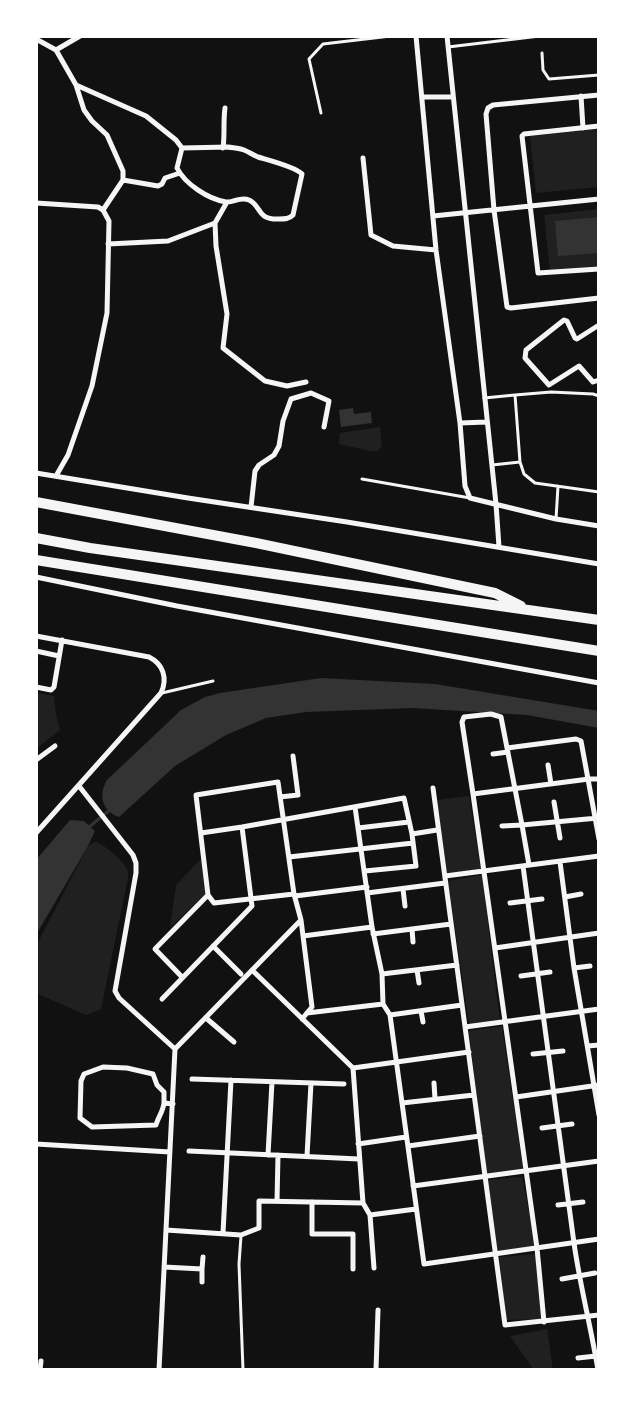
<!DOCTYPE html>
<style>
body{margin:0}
#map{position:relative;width:635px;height:1406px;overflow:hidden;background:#111;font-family:Georgia,serif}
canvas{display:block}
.frame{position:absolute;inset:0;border:38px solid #fff;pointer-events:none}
</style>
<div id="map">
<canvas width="635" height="1406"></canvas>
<div class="frame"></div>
</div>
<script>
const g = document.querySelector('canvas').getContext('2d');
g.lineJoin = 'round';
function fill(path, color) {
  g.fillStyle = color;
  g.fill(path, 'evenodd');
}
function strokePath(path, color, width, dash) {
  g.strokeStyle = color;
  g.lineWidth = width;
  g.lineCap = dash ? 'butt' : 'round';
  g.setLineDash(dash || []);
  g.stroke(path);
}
const green = new Path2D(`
 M 599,129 L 599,187 L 536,193 L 530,136 Z
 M 599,209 L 599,266 L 550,271 L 544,215 Z
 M 380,427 L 382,446 L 378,451 L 370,451 L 339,444 L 340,433 Z
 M 36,693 L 54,696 L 56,715 L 60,730 L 36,749 Z
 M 469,796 L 481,870 L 447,873 L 437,800 Z
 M 95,842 C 104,844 124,861 127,869 C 128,872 128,875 128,878 L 101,1009 L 86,1015 L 36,993 L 36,946 L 88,846 Z
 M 201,859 L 205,894 L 170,928 L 176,885 Z
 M 482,875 L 500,1021 L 469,1024 L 448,881 Z
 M 502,1026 L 523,1169 L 486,1174 L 469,1031 Z
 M 522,1177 L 536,1246 L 498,1251 L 487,1180 Z
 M 536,1254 L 542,1319 L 506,1320 L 499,1257 Z
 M 547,1329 L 553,1370 L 534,1370 L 510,1336 Z`);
const water = new Path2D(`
 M 599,217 L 599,253 L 558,256 L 555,221 Z
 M 353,408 L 354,414 L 371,412 L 372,423 L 341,427 L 339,410 Z
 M 321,678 L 435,684 L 599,711 L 599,728 L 527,715 L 412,708 L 306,712 L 266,718 L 226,735 L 175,766 L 119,817 C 102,811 98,795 107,780 L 181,710 L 205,697 L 220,693 Z
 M 70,820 L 84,821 L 95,831 L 88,846 L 36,935 L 36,860 Z`);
const stream = new Path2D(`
 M 89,827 L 111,809`);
const service = new Path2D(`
 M 448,47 L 540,36
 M 542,53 L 543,70 L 549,79 L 599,75
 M 321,113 L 309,59 L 323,44 L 391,36
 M 515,395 L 551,392 L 593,394 L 599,396
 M 484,398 L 515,395 L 520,462 L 492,465
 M 520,462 L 524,474 L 535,483 L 599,492
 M 362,479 L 470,498
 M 556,519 L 558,486
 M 162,693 L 213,681
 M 241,1236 L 239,1264 L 243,1370`);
const minor = new Path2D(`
 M 416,36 L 436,250 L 460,423 L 465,486 L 470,498 L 556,519 L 599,526
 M 447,36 L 496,504 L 499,547
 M 36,39 L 56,50 L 80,36
 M 56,50 L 76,85 L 146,116 L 176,140 L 182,148
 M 76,85 L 84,110 L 92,121 L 107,135 L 123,171 L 123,180 L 103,210
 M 599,95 L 493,105 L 488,108 L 486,114 L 494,210 L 507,307 L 511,308 L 599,298
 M 581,96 L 583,128
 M 422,97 L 453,97
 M 599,126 L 524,134 L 522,136 L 538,273 L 599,269
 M 228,147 C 233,148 239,148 244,150 C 249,152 253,155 258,157 C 268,160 296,167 302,174 L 293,215 C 289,219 285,219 279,219 C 256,220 262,206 249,200 C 240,196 234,203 226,202 C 208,199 185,184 177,168 L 182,148 Z
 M 223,148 C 225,134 223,122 225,108
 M 363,158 L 371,235 L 393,246 L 436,250
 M 123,180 L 158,186 L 162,184 L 165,178 L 180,173
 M 36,203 L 98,207 L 103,210 L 109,221 L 107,313 L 92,386 L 68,455 L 56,476
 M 433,216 L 599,199
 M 215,223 L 216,246 L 227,314 L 223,348 L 265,381 L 287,386 L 306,382
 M 108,244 L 168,241 L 215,223 L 227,202
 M 599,325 L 577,339 L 575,338 L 567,321 L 564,320 L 526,350 L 525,358 L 549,385 L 579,366 L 593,382 L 599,380
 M 460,423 L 487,422
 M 36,473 L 188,498 L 347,522 L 599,564
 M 251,507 L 255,471 L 259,465 L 274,455 L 279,446 L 283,421 L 291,399 L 311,393 L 329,401 L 324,427
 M 36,577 L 177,606 L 599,683
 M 36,636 L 149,657 C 163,664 168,678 161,693 L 36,833
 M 36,651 L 59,656
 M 36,687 L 51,690 L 54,687 L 62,640
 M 507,748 L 576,739 L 581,741 L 599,839
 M 493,754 L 508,752
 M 36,760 L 55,746
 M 548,765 L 551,784
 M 79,786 L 133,855 L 136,863 L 136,873 L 115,991 L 119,998 L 175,1049 L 159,1370
 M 433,788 L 505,1325 L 599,1315
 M 473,794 L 589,779 L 599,779
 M 280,797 L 298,795 L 293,756
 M 554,802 L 560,838
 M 355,807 L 372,927 L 382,974 L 383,1004 L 390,1015 L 424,1264 L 599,1239
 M 502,826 L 522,825 L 501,717 L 491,714 L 464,717 L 462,722 L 473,794 L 537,1248 L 544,1322
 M 358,828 L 409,822
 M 201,833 L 242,827 L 404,798 L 412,834 L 416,866 L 365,871
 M 412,834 L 437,830
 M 289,857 L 413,843
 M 560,862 L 574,968 L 599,1115
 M 529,865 L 522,825 L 598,818
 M 523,866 L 574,1243 C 580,1286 591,1327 598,1370
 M 445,876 L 599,856
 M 403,889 L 405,906
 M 367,893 L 445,883
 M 208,895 L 214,903 L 294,894
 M 295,896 L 367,887
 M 565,897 L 581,894
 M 510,903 L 542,899
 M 301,920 L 312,1007 L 302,1019
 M 412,929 L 413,942
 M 373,934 L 451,924
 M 303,936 L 372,927
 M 213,946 L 241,974
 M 495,948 L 599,933
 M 574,968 L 590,966
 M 252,970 L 353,1068 L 363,1203 L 370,1215 L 416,1209
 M 417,970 L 419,983
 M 382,974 L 457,965
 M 521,976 L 550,972
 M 162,999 L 252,906 L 242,827
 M 421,1011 L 423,1022
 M 307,1013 L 383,1004
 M 390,1015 L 462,1005
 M 206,1018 L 234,1042
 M 465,1027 L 599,1009
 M 588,1046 L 599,1045
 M 175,1049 L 301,920 L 294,894 L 278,782 L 196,795 L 208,895 L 155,949 L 182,977
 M 533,1054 L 563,1051
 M 353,1068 L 469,1052
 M 192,1079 L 344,1084
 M 434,1083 L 435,1099
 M 516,1097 L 599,1085
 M 164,1103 C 163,1112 158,1117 156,1125 L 92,1127 L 80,1118 L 81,1081 L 84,1074 L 103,1067 L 127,1068 L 153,1074 L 157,1085 L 164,1092 L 164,1103 L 173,1104
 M 402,1103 L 474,1095
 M 542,1128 L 572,1124
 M 36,1144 L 170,1152
 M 358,1144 L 406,1137
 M 408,1146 L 480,1136
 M 189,1151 L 359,1159
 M 268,1155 L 272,1082
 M 307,1156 L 311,1083
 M 413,1186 L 599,1161
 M 277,1201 L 278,1155
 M 312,1202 L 312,1234 L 353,1234 L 353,1269
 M 558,1205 L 583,1202
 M 370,1215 L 374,1268
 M 166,1230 L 241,1235 L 259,1228 L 259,1201 L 363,1203
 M 223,1233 L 231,1080
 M 164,1267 L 202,1269 L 203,1257
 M 562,1279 L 595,1273
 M 202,1282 L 202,1269
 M 578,1358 L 596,1356
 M 40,1370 L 41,1361
 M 376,1370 L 378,1310`);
const trunk = new Path2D(`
 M 36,502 L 256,543 L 495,593 L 521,606
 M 36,538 L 90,548 L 599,620
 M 36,560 L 599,651`);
fill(green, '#202020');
fill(water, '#333');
strokePath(stream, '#333', 3);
strokePath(service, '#f5f5f5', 3);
strokePath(minor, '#f5f5f5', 5);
strokePath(trunk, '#f5f5f5', 10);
</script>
